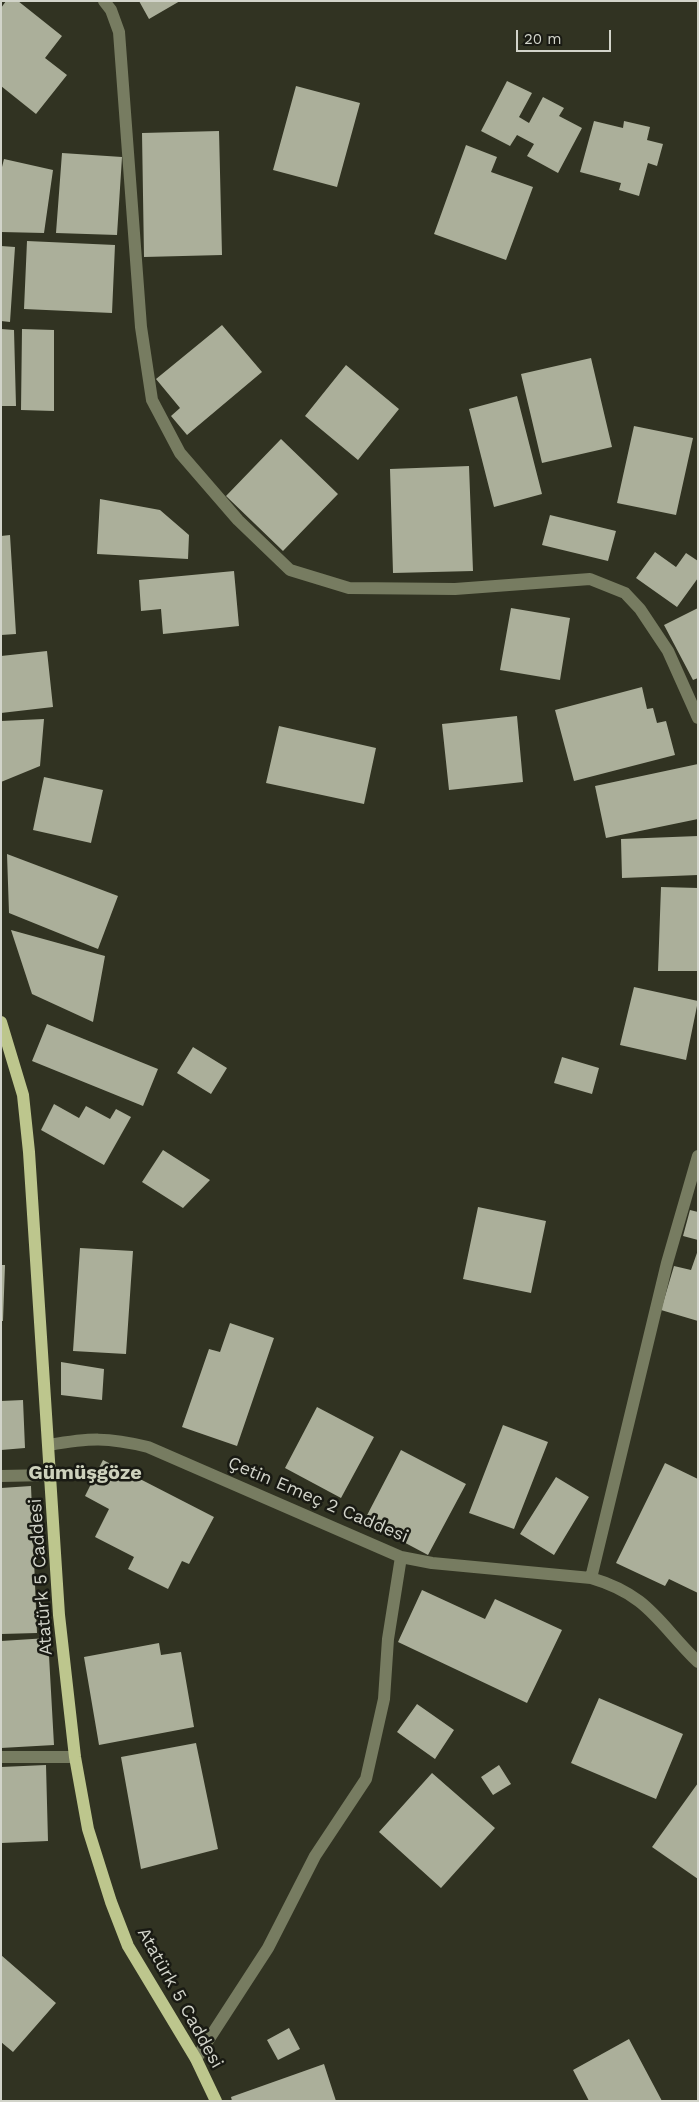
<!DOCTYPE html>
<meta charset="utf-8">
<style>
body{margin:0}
#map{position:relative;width:699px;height:2102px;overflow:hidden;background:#313322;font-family:"Work Sans",sans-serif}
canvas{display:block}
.frame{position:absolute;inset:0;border:2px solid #d2d4ca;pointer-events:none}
.scale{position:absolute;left:516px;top:30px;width:95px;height:22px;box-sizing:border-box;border:2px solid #d2d4ca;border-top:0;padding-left:6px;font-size:15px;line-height:18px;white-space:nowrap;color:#d2d4ca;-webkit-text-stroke:4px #191a13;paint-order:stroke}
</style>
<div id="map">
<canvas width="699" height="2102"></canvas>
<div class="frame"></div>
<div class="scale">20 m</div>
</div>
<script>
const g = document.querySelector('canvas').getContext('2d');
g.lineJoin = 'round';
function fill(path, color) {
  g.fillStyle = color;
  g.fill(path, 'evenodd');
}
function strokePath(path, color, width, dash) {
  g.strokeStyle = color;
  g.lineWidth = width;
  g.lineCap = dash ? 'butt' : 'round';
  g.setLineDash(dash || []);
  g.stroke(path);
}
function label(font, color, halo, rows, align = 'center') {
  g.font = font + ' "Work Sans",sans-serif';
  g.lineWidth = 5;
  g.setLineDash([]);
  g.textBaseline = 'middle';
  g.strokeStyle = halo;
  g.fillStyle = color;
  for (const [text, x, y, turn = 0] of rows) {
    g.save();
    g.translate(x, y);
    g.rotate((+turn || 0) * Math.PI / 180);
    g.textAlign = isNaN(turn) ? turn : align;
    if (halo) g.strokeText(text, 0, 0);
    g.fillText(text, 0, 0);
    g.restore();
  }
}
const building = new Path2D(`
 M 6,1 L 18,1 L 62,36 L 45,58 L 67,75 L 36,114 L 1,86 L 1,8 Z
 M 139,1 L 180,1 L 149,19 Z
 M 507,81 L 532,93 L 519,117 L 529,123 L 543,97 L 564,108 L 559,116 L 582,128 L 558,173 L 527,156 L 534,144 L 517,135 L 510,146 L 481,131 Z
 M 296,86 L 360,103 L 337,187 L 273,170 Z
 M 594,121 L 623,128 L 624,121 L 650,127 L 647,140 L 663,144 L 657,166 L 648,163 L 639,196 L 619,190 L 621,183 L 580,172 Z
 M 219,131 L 222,255 L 144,257 L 142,133 Z
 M 466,145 L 497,157 L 491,172 L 533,187 L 506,260 L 434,234 Z
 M 62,153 L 122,157 L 117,235 L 56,233 Z
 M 4,159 L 53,170 L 44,233 L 1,232 L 1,171 Z
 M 27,241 L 115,245 L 112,313 L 24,309 Z
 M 1,246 L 15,247 L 10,322 L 1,321 Z
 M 222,325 L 262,372 L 187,435 L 171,416 L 180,408 L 156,379 Z
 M 1,329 L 14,330 L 16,406 L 1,406 Z
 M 22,329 L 54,330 L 54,411 L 21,410 Z
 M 591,358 L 612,447 L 542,463 L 521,374 Z
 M 346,365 L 399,409 L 358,460 L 305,416 Z
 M 517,396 L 542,494 L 494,507 L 469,409 Z
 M 634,426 L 693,438 L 676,515 L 617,503 Z
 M 281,439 L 338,494 L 283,551 L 226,496 Z
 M 469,466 L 473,571 L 393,573 L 390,469 Z
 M 100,499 L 160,510 L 189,535 L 188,559 L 97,554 Z
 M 550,515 L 616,531 L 608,561 L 542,545 Z
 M 10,535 L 16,634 L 1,635 L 1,536 Z
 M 655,552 L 676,567 L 686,553 L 698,561 L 698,578 L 677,607 L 636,578 Z
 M 234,571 L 239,626 L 163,634 L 161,609 L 141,611 L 139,580 Z
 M 511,608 L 570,618 L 560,680 L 500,670 Z
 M 698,608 L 698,678 L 693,680 L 664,625 Z
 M 47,651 L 53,707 L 1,713 L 1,656 Z
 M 642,687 L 647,709 L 653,708 L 657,723 L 666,721 L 675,755 L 574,781 L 555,710 Z
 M 517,716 L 523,782 L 449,790 L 442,724 Z
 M 44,719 L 40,766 L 1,782 L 1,721 Z
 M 279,726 L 376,748 L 364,804 L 266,783 Z
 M 698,764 L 698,819 L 606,838 L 595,786 Z
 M 44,777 L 103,790 L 91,843 L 33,830 Z
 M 698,836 L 698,875 L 622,878 L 621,839 Z
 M 7,854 L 118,896 L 98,949 L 9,913 Z
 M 661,887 L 698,888 L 698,971 L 658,971 Z
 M 11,930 L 105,956 L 93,1022 L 32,994 Z
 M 634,987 L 698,1001 L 686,1060 L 620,1045 Z
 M 47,1024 L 158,1069 L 143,1106 L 32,1061 Z
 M 193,1047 L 227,1068 L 211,1094 L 177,1073 Z
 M 562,1057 L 599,1068 L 592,1094 L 554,1083 Z
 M 54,1104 L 79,1118 L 86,1106 L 110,1119 L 116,1109 L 131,1117 L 104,1165 L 41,1130 Z
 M 163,1150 L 210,1180 L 183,1208 L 142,1182 Z
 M 478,1207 L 546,1221 L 531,1293 L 463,1279 Z
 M 690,1210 L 698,1212 L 698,1240 L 683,1236 Z
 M 80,1248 L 133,1251 L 126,1354 L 73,1351 Z
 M 698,1250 L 698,1321 L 661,1310 L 674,1266 L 691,1270 Z
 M 1,1265 L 5,1265 L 3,1321 L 1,1321 Z
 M 230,1323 L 274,1338 L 237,1446 L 182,1427 L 209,1349 L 220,1352 Z
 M 61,1362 L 104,1369 L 102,1400 L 61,1395 Z
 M 23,1400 L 25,1448 L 1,1450 L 1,1401 Z
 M 317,1407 L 374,1437 L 341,1498 L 285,1468 Z
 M 503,1425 L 548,1442 L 514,1529 L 469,1513 Z
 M 401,1450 L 466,1484 L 428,1555 L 364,1521 Z
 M 103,1460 L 214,1517 L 189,1564 L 182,1561 L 168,1589 L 128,1569 L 134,1557 L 95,1537 L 109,1509 L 85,1496 Z
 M 665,1463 L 698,1479 L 698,1593 L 669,1579 L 665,1586 L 616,1563 Z
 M 556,1477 L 589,1497 L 554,1555 L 520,1534 Z
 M 31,1486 L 37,1633 L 1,1634 L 1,1488 Z
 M 422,1590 L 485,1619 L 495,1599 L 562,1630 L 527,1703 L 398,1642 Z
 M 48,1638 L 54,1745 L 1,1748 L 1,1641 Z
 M 159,1643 L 161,1655 L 181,1652 L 194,1727 L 99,1745 L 84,1657 Z
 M 599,1698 L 683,1734 L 656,1799 L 571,1763 Z
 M 417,1704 L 454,1730 L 435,1759 L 397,1732 Z
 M 196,1743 L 218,1849 L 141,1869 L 121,1757 Z
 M 46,1765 L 48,1841 L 1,1843 L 1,1767 Z
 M 499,1765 L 511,1784 L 493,1795 L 481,1777 Z
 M 432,1773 L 495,1828 L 441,1888 L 379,1832 Z
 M 698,1783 L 698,1879 L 652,1847 Z
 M 1,1955 L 56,2003 L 13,2052 L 1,2042 Z
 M 289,2028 L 300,2049 L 278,2060 L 267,2040 Z
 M 629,2039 L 662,2101 L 589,2101 L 573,2070 Z
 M 324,2064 L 336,2101 L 232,2101 L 231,2097 Z`);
const minor = new Path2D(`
 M 104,1 L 111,10 L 119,32 L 141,327 L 152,400 L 180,453 L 238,520 L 290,570 L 349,588 L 455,589 L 590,579 L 625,593 L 640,609 L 668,651 L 698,718
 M 49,1445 C 90,1438 107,1437 148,1447 L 401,1557 L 432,1563 L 591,1578 C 649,1595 658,1623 698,1662
 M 1,1476 L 50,1475
 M 591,1578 L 667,1263 L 698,1156
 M 1,1757 L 75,1757
 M 196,2059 L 268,1948 L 315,1856 L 366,1779 L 384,1699 L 388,1639 L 401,1557`);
const major = new Path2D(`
 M 1,1022 L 23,1095 L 29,1152 L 59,1615 L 75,1757 L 88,1829 L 111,1902 L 128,1946 L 196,2059 L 216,2101`);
const streetNames = [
 ["Çetin Emeç 2 Caddesi",318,1500,23],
 ["Atatürk 5 Caddesi",41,1577,-94],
 ["Atatürk 5 Caddesi",180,1998,61]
];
const quarterNames = [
 ["Gümüşgöze",85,1473]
];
fill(building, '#abaf9a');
strokePath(minor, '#777c61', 12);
strokePath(major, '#bdc68d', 12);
label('18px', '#d2d4ca', '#191a13', streetNames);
label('bold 20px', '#cdd1bc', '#191a13', quarterNames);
</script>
